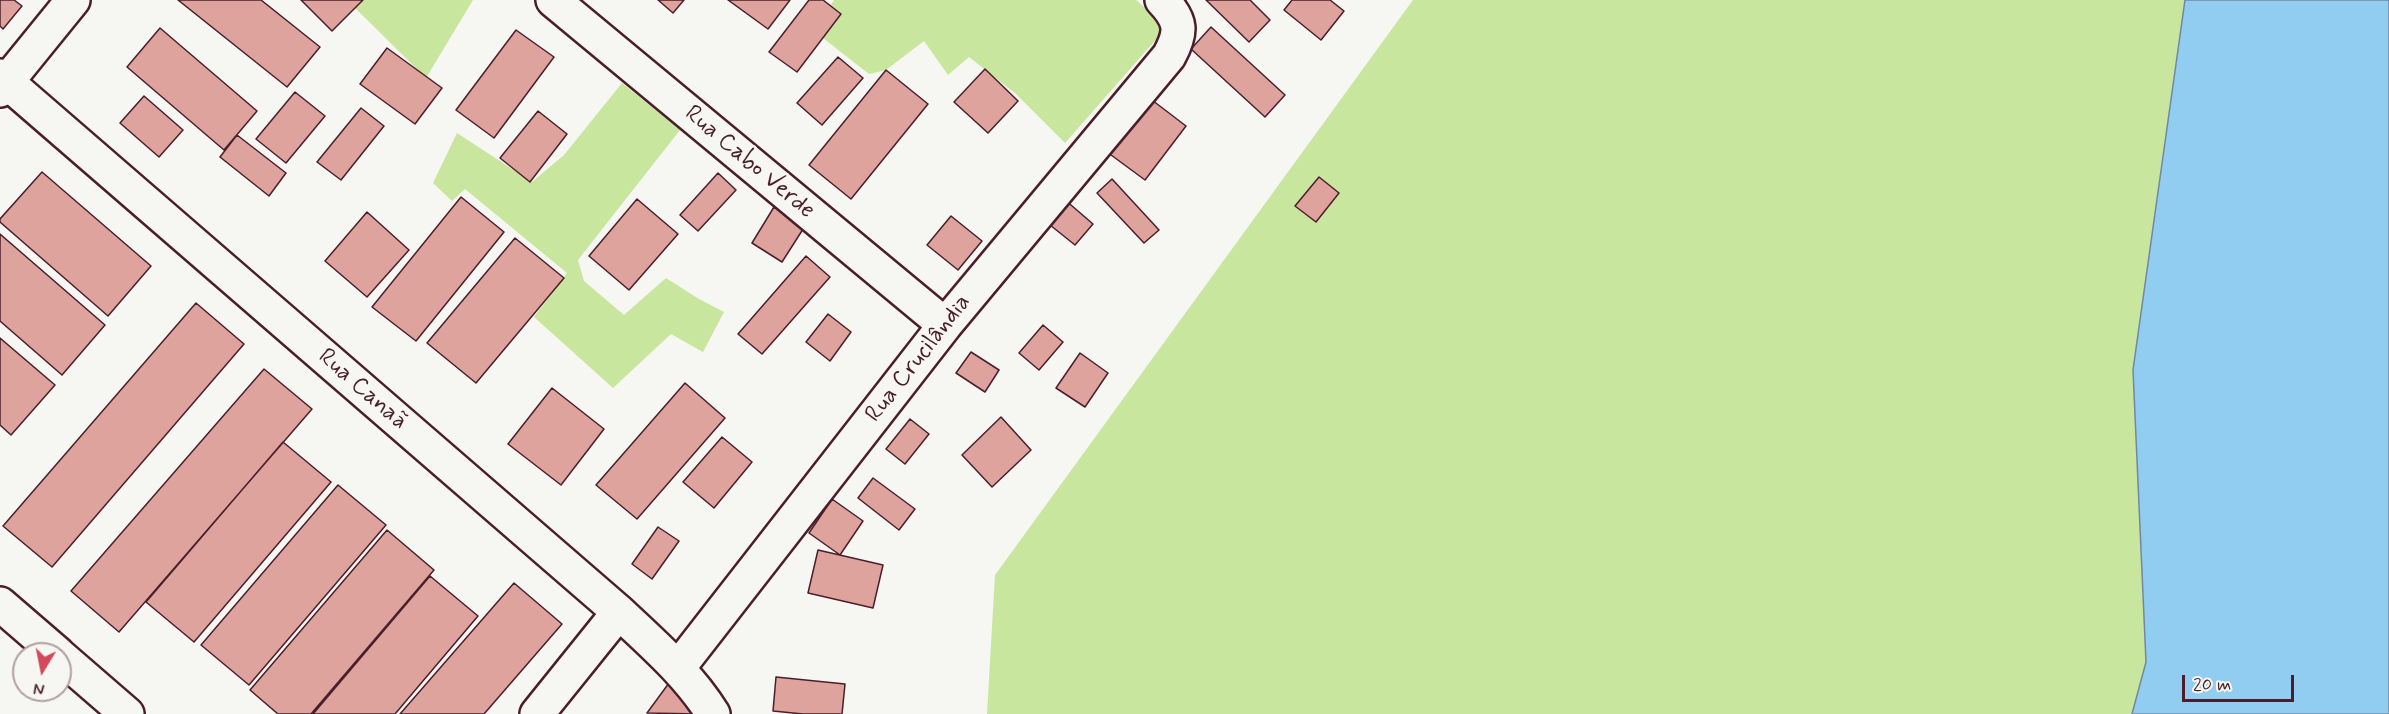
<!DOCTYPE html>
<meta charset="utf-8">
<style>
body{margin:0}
#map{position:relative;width:2389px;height:714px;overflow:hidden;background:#f6f6f2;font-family:Mynerve,sans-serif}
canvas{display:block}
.north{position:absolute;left:12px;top:642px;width:60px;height:60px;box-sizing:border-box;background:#f6f6f2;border:2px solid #b1a0a2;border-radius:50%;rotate:190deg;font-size:16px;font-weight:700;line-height:24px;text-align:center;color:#4a1f2b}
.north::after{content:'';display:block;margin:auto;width:21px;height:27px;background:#d1495b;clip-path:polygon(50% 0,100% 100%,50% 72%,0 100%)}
.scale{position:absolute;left:2182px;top:675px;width:112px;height:27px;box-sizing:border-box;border:3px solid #4a1f2b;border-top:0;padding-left:8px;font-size:18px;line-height:21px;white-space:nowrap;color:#4a1f2b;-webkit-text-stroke:4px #f6f6f2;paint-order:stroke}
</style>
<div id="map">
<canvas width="2389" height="714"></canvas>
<div class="north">N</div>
<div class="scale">20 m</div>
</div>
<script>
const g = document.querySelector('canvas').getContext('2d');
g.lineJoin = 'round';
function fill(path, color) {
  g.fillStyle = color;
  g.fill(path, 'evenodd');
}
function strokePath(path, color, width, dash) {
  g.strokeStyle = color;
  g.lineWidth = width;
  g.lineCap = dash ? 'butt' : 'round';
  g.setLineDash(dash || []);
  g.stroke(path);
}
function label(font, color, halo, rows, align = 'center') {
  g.font = font + ' Mynerve,sans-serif';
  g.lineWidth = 5;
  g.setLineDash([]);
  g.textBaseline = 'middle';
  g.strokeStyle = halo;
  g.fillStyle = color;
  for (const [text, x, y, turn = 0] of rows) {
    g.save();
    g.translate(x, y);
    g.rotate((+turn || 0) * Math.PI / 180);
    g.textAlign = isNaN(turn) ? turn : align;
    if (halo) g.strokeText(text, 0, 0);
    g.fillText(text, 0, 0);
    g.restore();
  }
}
const green = new Path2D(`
 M 347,0 L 473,0 L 426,78 Z
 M 834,0 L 1136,0 L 1167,27 L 1065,143 L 1016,94 L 969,57 L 948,75 L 924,41 L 886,70 L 869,74 L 814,31 Z
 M 1413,0 L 2185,0 L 2133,370 L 2146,662 L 2132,714 L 987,714 L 995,575 Z
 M 622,83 L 680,130 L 578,260 L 584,281 L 624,315 L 666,278 L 699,299 L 724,312 L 703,352 L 671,334 L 613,388 L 534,317 L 567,273 L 465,189 L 452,201 L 433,183 L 457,133 L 532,182 L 564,155 Z`);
const water = new Path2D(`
 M 2185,0 L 2389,0 L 2389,714 L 2132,714 L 2146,662 L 2133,370 Z`);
const building = new Path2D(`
 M 0,0 L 14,0 L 22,6 L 3,29 L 0,26 Z
 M 178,0 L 261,0 L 320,47 L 287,87 Z
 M 301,0 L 363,0 L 332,31 Z
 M 658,0 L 684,0 L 673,13 Z
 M 728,0 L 790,0 L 768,29 Z
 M 809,0 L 823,0 L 841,14 L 797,72 L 769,52 Z
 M 1206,0 L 1250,0 L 1270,20 L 1249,42 Z
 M 1292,0 L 1330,0 L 1344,11 L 1321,40 L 1284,10 Z
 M 1211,27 L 1285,95 L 1265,117 L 1191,49 Z
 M 160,28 L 257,111 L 224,150 L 127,67 Z
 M 516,30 L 554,57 L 494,138 L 456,110 Z
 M 387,48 L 442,88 L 415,124 L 360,84 Z
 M 838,57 L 863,78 L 822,125 L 797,103 Z
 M 985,69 L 1018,101 L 988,133 L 954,102 Z
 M 886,70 L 928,104 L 851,199 L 809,165 Z
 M 295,92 L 325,116 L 286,163 L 256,139 Z
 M 144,96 L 183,130 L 159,157 L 120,123 Z
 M 1148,97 L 1186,126 L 1145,180 L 1107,152 Z
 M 361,108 L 384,126 L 341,180 L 317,162 Z
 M 538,111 L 567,134 L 530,182 L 500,158 Z
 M 237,135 L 286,173 L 269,196 L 220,157 Z
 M 42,172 L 151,266 L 108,316 L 0,222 L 0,219 Z
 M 718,173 L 736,190 L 698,231 L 680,215 Z
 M 1319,177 L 1339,193 L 1316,222 L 1295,206 Z
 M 1112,179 L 1159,230 L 1144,243 L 1097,193 Z
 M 461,197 L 504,232 L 416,341 L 372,307 Z
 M 637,199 L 678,234 L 629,290 L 589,256 Z
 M 1064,199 L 1093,224 L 1075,245 L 1045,221 Z
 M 774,207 L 805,226 L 782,262 L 752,243 Z
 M 367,212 L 409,250 L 367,297 L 325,261 Z
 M 951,216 L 982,241 L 958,270 L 927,245 Z
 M 0,234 L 105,325 L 62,375 L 0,321 Z
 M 515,238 L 564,278 L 476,383 L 427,343 Z
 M 806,256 L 830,277 L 762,354 L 738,334 Z
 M 196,303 L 244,344 L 52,567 L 3,526 Z
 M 828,314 L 851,332 L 830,361 L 806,342 Z
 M 1043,325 L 1063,342 L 1039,370 L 1019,353 Z
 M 0,338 L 55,385 L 11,435 L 0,425 Z
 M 971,352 L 999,370 L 985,392 L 956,373 Z
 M 1080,353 L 1108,373 L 1085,407 L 1056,388 Z
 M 264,369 L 312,409 L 119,632 L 71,591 Z
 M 685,383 L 725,418 L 637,519 L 596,485 Z
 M 552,388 L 604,429 L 561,485 L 508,444 Z
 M 1001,417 L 1031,450 L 992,487 L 962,455 Z
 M 910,419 L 929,434 L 905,464 L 886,449 Z
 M 722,437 L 752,462 L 714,508 L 683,482 Z
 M 283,442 L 331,482 L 194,642 L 146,602 Z
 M 873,478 L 915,509 L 899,530 L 858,498 Z
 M 338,485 L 386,525 L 249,685 L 201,645 Z
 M 832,499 L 863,521 L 840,555 L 809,533 Z
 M 658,527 L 679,541 L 652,579 L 632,564 Z
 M 387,530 L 434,570 L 311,714 L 278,714 L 250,690 Z
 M 818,550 L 883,565 L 873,608 L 808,593 Z
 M 430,576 L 478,616 L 395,714 L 313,714 Z
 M 514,583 L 562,624 L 484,714 L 400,714 Z
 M 776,677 L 845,684 L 842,714 L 803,714 L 773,711 Z
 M 669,683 L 699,714 L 647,713 Z`);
const minor = new Path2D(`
 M 553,0 L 945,325
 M 0,76 L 619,612 C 653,644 688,674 713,714
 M 0,90 L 73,0
 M 0,604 L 58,654
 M 60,656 L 127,714
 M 678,668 L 945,325 L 1169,56 C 1182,32 1182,21 1162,0
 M 537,714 L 619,612`);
const streetNames = [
 ["Rua Cabo Verde",749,163,40],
 ["Rua Crucilândia",919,359,-52],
 ["Rua Canaã",362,390,41]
];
fill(green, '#c8e69e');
fill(water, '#90cdf1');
strokePath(water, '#7487a2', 1.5);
fill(building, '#dda39c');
strokePath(building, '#4a1f2b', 1.5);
strokePath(minor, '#4a1f2b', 38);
strokePath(minor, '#f6f6f2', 33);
label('24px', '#4a1f2b', '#f6f6f2', streetNames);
</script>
